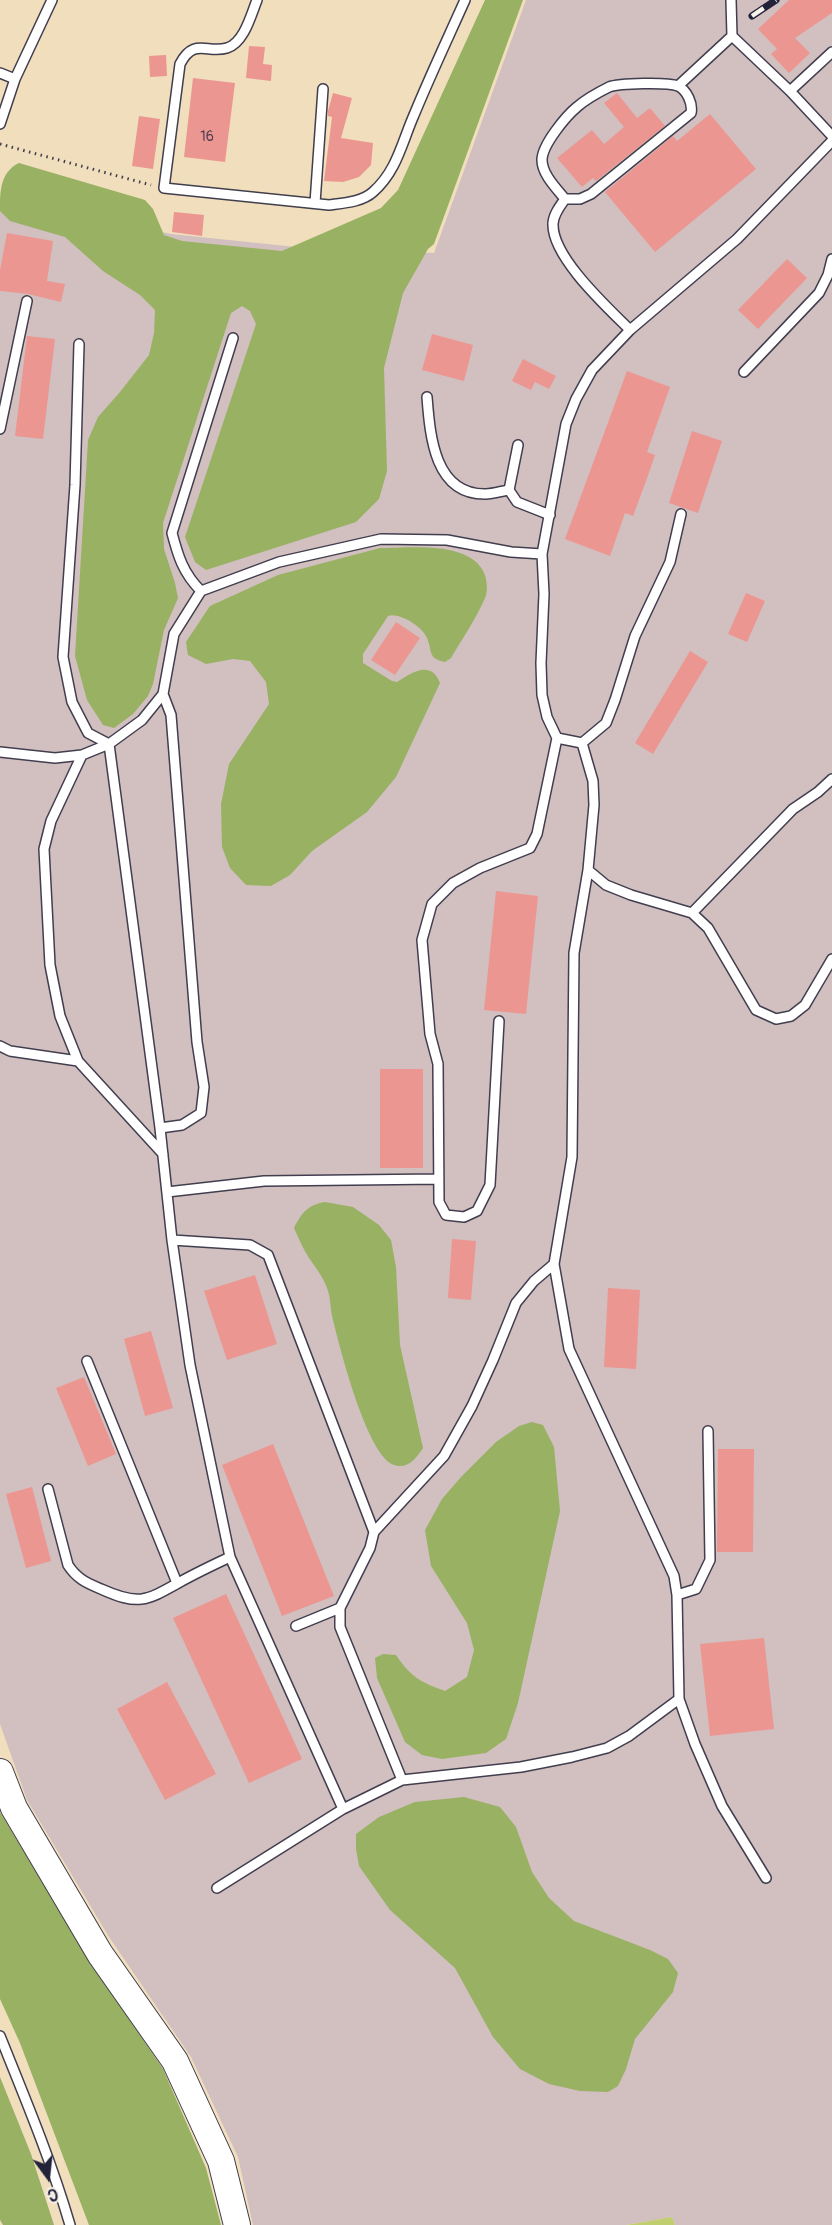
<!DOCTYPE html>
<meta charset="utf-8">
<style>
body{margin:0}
#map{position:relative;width:832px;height:2225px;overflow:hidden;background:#f0debc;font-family:Pangolin,sans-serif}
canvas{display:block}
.north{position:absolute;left:18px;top:2147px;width:60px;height:60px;-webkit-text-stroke:4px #f7f3e8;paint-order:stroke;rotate:165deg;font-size:16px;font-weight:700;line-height:24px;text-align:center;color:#22223b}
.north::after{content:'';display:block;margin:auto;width:21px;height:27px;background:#22223b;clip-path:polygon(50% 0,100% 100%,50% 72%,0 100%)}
</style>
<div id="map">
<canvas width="832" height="2225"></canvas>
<div class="north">С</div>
</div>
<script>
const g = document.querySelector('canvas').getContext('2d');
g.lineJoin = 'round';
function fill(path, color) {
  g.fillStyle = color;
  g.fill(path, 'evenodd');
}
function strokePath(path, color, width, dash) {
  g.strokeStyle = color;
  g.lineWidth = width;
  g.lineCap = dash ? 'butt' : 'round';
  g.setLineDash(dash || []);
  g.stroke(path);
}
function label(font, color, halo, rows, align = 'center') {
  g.font = font + ' Pangolin,sans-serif';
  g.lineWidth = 4.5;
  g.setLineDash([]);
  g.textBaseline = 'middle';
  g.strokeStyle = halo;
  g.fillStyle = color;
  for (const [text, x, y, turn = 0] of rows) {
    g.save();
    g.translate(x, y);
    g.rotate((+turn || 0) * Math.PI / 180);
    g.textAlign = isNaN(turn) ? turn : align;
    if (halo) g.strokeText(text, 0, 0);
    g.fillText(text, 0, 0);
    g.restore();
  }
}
const industrial = new Path2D(`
 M 526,0 L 832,0 L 832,2225 L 675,2225 L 672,2217 L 626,2225 L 253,2225 L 238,2157 L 191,2057 L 109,1937 L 27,1800 L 0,1724 L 0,198 L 171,234 L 296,247 L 434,253 Z`);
const green = new Path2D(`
 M 672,2217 L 675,2225 L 626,2225 Z`);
const forest = new Path2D(`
 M 485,0 L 523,0 L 434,244 L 428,249 L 403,293 L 384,368 L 387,471 L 379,499 L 356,522 L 206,570 L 195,562 L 185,537 L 256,324 L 250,311 L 242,306 L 231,313 L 163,523 L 164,549 L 175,583 L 178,598 L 164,630 L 153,684 L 148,696 L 133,714 L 114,728 L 103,725 L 87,700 L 75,656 L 88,440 L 98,417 L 120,392 L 149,355 L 154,333 L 155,310 L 140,295 L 103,271 L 65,237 L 10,221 L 0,211 C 0,192 0,172 19,163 L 145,200 L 153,209 L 164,235 L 182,241 L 282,251 L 381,208 L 398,190 Z
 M 380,548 C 410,548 472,540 485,575 C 487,582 488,592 485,598 C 476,619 462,639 451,658 L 445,662 C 427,658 433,652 427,638 C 423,627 399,612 388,616 L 363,654 L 363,663 L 392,681 L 397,682 C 411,673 431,659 440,683 L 396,777 L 367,812 L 312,851 L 290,875 L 271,886 L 246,885 L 230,868 L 222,847 L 221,804 L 229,764 L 269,704 L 266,682 L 250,661 L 233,659 L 206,664 L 188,655 L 186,642 L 210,606 L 278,575 Z
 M 325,1202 L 353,1207 L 379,1225 L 391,1240 L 396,1267 L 400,1345 L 423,1448 C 417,1457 408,1470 394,1465 C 367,1456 340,1348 333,1320 C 330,1309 331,1298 327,1288 C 322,1274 313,1265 306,1253 C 301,1245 298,1236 294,1228 C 302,1212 308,1205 325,1202 Z
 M 532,1422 L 543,1425 L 554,1447 L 560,1511 L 518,1703 L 506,1739 L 486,1753 L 442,1759 L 422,1755 L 405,1742 L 377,1678 L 375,1658 L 383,1654 L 396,1655 C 411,1677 420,1682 445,1691 L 467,1677 L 474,1650 L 467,1623 L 431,1566 L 425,1530 L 442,1499 L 461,1477 L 496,1442 L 519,1426 Z
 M 464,1797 L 500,1807 L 516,1827 L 532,1872 L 549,1898 L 574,1921 L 650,1950 L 668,1959 L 678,1973 L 673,1992 L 635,2039 L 626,2069 L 618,2086 L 608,2092 L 580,2091 L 549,2084 L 520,2069 L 493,2037 L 455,1968 L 390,1910 L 359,1866 L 356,1849 L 356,1834 L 379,1817 L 415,1802 Z
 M 0,1812 L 87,1957 L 163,2069 L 206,2168 L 221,2225 L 89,2225 L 20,2043 L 0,1999 Z
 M 0,2077 L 31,2154 L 54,2225 L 3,2225 L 0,2220 Z`);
const building = new Path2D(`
 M 789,0 L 832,0 L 832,13 L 795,38 L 810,53 L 789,73 L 771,54 L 777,49 L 758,29 Z
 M 249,46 L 265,47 L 263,64 L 272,65 L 271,81 L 246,78 Z
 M 166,55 L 167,76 L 150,77 L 149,56 Z
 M 193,78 L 235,83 L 225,162 L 184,157 Z
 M 333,93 L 352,98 L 341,138 L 373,143 L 371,165 L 359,177 L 343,182 L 324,181 L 332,117 L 328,116 L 328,111 Z
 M 617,93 L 637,118 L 650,108 L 665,126 L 596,181 L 593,178 L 582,187 L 557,158 L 592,130 L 604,144 L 624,127 L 604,103 Z
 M 710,114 L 756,169 L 655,252 L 605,192 L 673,136 L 677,141 Z
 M 139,116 L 160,119 L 153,169 L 132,166 Z
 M 174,212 L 204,215 L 202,236 L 172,232 Z
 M 7,233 L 53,241 L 47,281 L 65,284 L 61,302 L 28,294 L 0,291 L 0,270 Z
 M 787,259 L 807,278 L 758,329 L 738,310 Z
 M 432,334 L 473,345 L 464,381 L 422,370 Z
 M 27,336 L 55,339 L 43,439 L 15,436 Z
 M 523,359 L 556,376 L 549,389 L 535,382 L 531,390 L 512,381 Z
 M 627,371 L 670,387 L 647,452 L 655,455 L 646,481 L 633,516 L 625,513 L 610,556 L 565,539 Z
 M 692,431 L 722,441 L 698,513 L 669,503 Z
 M 746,593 L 765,601 L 747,642 L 728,634 Z
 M 396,622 L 420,638 L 395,675 L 371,660 Z
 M 690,651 L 708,662 L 653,754 L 635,743 Z
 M 496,891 L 538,896 L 526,1014 L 484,1010 Z
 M 380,1069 L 423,1069 L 423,1168 L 380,1168 Z
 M 452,1239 L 476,1241 L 471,1300 L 448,1298 Z
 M 255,1275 L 277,1344 L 227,1360 L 204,1291 Z
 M 608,1288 L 640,1290 L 636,1369 L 604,1367 Z
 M 151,1331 L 173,1408 L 145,1416 L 124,1339 Z
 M 84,1377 L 116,1454 L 88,1466 L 56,1388 Z
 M 273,1444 L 334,1596 L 282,1616 L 222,1465 Z
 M 718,1449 L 754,1449 L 753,1552 L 717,1552 Z
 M 32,1487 L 51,1561 L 26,1568 L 6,1494 Z
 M 226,1594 L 302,1759 L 249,1783 L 173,1618 Z
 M 764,1638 L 774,1729 L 710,1736 L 700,1644 Z
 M 167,1682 L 216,1774 L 165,1800 L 117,1709 Z`);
const path = new Path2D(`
 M 0,144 L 151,185`);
const service = new Path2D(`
 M 257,0 C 251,15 244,43 227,48 C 207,54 194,37 180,64 L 164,188 L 329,205 C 344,203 362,202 373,192 C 397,171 402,142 414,115 C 430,76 448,38 465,0
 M 731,0 L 732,36 L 790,91 L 832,136
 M 0,73 L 15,79
 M 678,86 L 732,36
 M 790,91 L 832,52
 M 0,124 L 15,79 L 52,0
 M 565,199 L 580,199 L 591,194 L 691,113 C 693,104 687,90 678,86 C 668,82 619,83 609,87 C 599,92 586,99 577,107 C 566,116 542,145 542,160 C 542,174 556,188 565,199 C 560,206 553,215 553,224 C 552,257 607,307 630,330
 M 315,203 L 323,89
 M 79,344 L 75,485 L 63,657 L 72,702 L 88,733 L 109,744
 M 744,372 L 819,293 L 828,275 L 832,259
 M 427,397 C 430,435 434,495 486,494 C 493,494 502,491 509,490
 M 0,429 L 27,301
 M 518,445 L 509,490 L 517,502 L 550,515
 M 201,591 C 183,573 178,556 172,533 L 233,338
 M 557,738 L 582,743 L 593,781 L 594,805 L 588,870 L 606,885 L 631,895 L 692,913 L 708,928 L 756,1010 L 776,1019 L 791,1016 L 805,1005 L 832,959
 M 582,743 L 606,723 L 615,700 L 635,636 L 670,562 L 681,514
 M 0,752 L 55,758 L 82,755 L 109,744
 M 82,755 L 51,821 L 44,849 L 50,965 L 60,1016 L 78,1061 L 163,1154
 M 588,870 L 574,953 L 572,1157 L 554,1264 L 569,1349 L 674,1576 L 677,1595 L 679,1699 L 695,1744 L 722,1806 L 766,1878
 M 692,913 L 793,809 L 818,792 L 832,779
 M 499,1021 L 490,1185 L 477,1211 L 464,1217 L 446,1215 L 439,1202 L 438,1064 L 430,1034 L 422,940 L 432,904 L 453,883 L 480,868 L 530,848 L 537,834 L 557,738 L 547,717 L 542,695 L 541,663 L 544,594 L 542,554 L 566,424 L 576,399 L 592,370 L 630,330 L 737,239 L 832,141
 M 0,1046 L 10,1051 L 78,1061
 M 160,1128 L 182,1125 L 201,1113 L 204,1087 L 197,1042 L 171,715 L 163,694
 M 167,1192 L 264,1181 L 439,1179
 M 172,1240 L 250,1245 L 268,1255 L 374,1532 L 370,1548 L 340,1608 L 296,1626
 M 87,1361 L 177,1583
 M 48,1489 L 68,1565 C 77,1579 87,1583 101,1589 C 139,1606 146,1601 180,1582 C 196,1573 213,1565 230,1557
 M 374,1532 L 444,1456 L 472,1406 L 493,1360 L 516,1303 L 534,1281 L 554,1264
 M 677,1595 L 696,1589 L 710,1560 L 708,1431
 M 340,1608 L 340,1627 L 402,1780
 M 343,1809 L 230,1557 L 190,1365 L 172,1240 L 160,1128 L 109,744 L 142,720 L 163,694 L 174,634 L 201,591 L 279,562 L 381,539 L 447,540 L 511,552 L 542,554
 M 217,1888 L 343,1809 L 402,1780 L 521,1767 L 572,1757 L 607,1748 L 629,1736 L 679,1699
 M 0,2036 C 25,2098 51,2160 70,2225`);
const secondary = new Path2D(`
 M 0,1772 L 14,1808 L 100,1954 L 175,2061 L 221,2161 L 237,2225`);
const rail = new Path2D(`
 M 752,16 L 776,0`);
const numberNames = [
 ["16",207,137]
];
fill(industrial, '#d2bfc0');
fill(green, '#c1ce70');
fill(forest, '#98b162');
fill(building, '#ec9691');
strokePath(service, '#413e4e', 12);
strokePath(secondary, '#413e4e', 28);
strokePath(path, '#413e4e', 3, [1.5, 4.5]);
strokePath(service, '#fff', 9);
strokePath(secondary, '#fff', 26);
strokePath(rail, '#22223b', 7);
strokePath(rail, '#f7f3e8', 4.5, [14]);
label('14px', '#543f50', null, numberNames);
</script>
